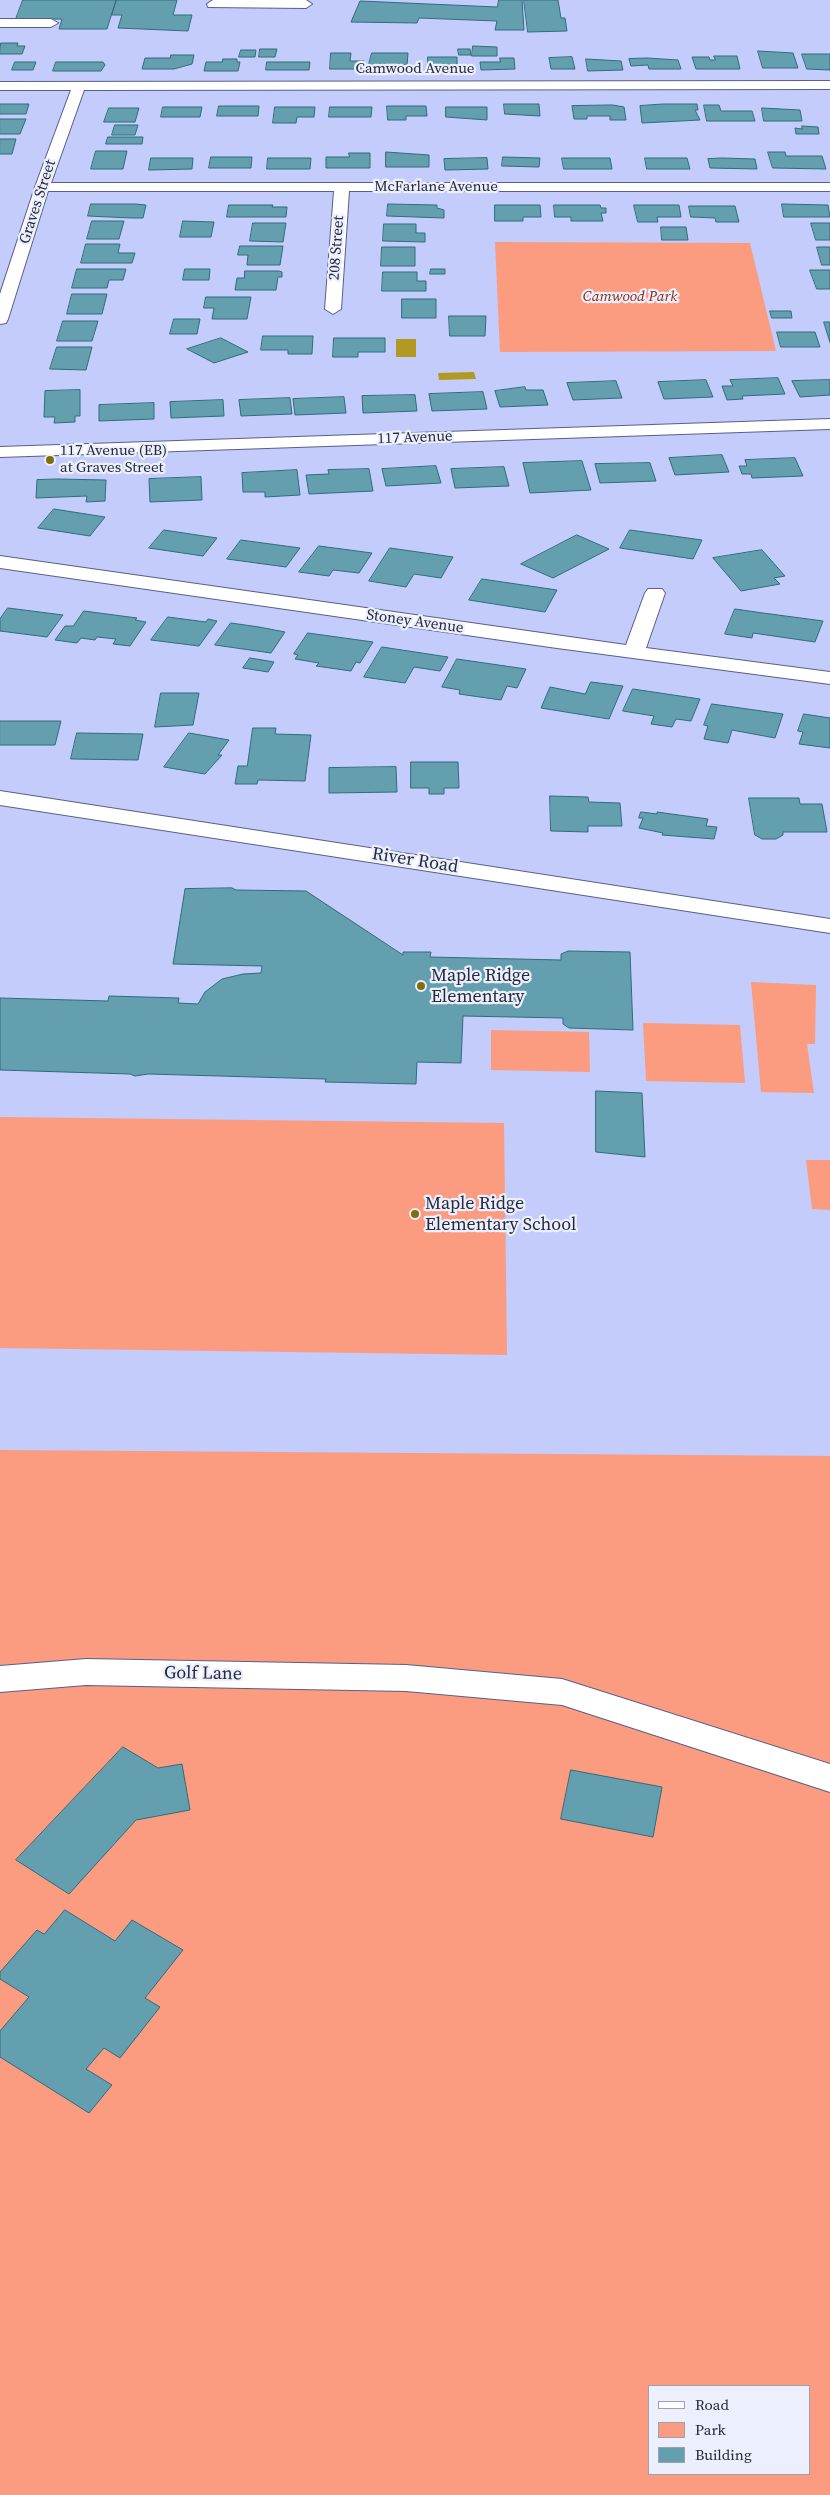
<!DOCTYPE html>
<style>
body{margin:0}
#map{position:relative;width:830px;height:2495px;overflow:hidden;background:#c3ccfb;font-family:"Source Serif 4",serif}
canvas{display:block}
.legend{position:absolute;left:648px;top:2385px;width:162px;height:90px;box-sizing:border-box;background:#eceffd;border:1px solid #9da0af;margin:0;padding:6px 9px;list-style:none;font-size:15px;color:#26293b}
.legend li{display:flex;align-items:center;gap:10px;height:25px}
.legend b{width:25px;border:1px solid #9da0af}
</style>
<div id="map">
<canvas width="830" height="2495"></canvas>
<ul class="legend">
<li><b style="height:6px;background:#fff"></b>Road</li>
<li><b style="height:14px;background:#fb9b7f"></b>Park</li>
<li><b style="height:14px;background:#639faf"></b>Building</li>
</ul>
</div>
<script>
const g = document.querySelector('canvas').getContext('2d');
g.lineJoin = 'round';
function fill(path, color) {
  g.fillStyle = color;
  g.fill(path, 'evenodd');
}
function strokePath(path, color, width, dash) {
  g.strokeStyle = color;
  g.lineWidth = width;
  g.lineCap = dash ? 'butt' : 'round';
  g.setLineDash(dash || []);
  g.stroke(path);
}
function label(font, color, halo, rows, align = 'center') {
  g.font = font + ' "Source Serif 4",serif';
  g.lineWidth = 4.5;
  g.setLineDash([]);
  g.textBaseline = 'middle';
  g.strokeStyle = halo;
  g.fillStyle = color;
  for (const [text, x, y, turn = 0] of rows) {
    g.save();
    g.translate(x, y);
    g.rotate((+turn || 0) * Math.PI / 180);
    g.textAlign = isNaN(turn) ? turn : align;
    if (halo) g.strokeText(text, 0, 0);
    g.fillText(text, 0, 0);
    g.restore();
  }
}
const green = new Path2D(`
 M 495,242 L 750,243 L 776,351 L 500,352 Z
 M 751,982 L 816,985 L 815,1044 L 807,1044 L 814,1093 L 761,1092 Z
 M 643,1023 L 740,1025 L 745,1083 L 646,1081 Z
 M 491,1030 L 589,1032 L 590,1072 L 491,1070 Z
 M 0,1117 L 504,1123 L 507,1355 L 0,1348 Z
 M 806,1160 L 830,1160 L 830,1210 L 812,1209 Z
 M 0,1450 L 830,1456 L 830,2495 L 0,2495 ZM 649,2386 L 809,2386 L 809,2474 L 649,2474 Z`);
const water = new Path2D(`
 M 396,339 L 416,339 L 416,357 L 396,357 Z
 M 474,372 L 476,379 L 439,380 L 438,373 Z`);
const building = new Path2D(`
 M 23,0 L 116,0 L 107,29 L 59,29 L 62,19 L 16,19 Z
 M 117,0 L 177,0 L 173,15 L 192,15 L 188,31 L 118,28 L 122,15 L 112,15 Z
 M 499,0 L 522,0 L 524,30 L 495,30 L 497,21 L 419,18 L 417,23 L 351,22 L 360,1 L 497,7 Z
 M 524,0 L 558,0 L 561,18 L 565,18 L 567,31 L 528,32 Z
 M 1,43 L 18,43 L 17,46 L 25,46 L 22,54 L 0,54 Z
 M 473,46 L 497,47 L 497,56 L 472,56 Z
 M 260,49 L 277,49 L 275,57 L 259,57 Z
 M 458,49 L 470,49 L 471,55 L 459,55 Z
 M 241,50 L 256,50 L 255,57 L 239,57 Z
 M 758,51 L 793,53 L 798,68 L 763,68 Z
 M 331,53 L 351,53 L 350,61 L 364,61 L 364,69 L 330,69 Z
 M 372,53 L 408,53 L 407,65 L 403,65 L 403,70 L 368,68 Z
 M 802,54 L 830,54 L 830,70 L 807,69 Z
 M 171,55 L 194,55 L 192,64 L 174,69 L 142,69 L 145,58 L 170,58 Z
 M 714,56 L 737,56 L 740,69 L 696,69 L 692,57 L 709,57 L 710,60 L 715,60 Z
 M 428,57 L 457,57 L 457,66 L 462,66 L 462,69 L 428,69 Z
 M 572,57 L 575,69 L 551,69 L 549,58 Z
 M 500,58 L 514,58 L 515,69 L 481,70 L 480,62 L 500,62 Z
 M 647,58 L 678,60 L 681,69 L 649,69 L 648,65 L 631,66 L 629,59 Z
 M 223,59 L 237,59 L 237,62 L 240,62 L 238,71 L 204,71 L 206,62 L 222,62 Z
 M 586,59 L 621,61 L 623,70 L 588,71 Z
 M 15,62 L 36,62 L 33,70 L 12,70 Z
 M 56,62 L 103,62 L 105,65 L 101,71 L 53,71 Z
 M 267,62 L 310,62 L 309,70 L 266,70 Z
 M 0,104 L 29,104 L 26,114 L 0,114 Z
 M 504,104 L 539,104 L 540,116 L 505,114 Z
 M 663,104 L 697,104 L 698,110 L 695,110 L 700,120 L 642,123 L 640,106 Z
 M 613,105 L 624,107 L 626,120 L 610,120 L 610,116 L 587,116 L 587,119 L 574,119 L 572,106 Z
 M 704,105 L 719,105 L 721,111 L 752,111 L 755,121 L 707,121 Z
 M 219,106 L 259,106 L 258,116 L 217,116 Z
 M 387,106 L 426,106 L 427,116 L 406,116 L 406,120 L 388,120 Z
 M 163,107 L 202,107 L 200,117 L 161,117 Z
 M 275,107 L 315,107 L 314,117 L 297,117 L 296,123 L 273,123 Z
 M 330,107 L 372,107 L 371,117 L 329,117 Z
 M 446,107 L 487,107 L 487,120 L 446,117 Z
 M 109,108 L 139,108 L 135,122 L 104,122 Z
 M 762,108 L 800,110 L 802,121 L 764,121 Z
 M 0,119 L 26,119 L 20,134 L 0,134 Z
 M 115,125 L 138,125 L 135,135 L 112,135 Z
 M 802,126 L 818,127 L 819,134 L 796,134 L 795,128 L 802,129 Z
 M 108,137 L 143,137 L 142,144 L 106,144 Z
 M 0,139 L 16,139 L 12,154 L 0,154 Z
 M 96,151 L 127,151 L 123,169 L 91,169 Z
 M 386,152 L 429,155 L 429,167 L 386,167 Z
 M 768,152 L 785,152 L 786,156 L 822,156 L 826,169 L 773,168 Z
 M 349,153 L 370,153 L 370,168 L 326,168 L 326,157 L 349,157 Z
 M 211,157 L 252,157 L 251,168 L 209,168 Z
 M 503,157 L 540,158 L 539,167 L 502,166 Z
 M 151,158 L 193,158 L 192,169 L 149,170 Z
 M 268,158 L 311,158 L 310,169 L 267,169 Z
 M 487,158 L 488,169 L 445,170 L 444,159 Z
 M 562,158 L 610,158 L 612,169 L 564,169 Z
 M 645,158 L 687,158 L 690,169 L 647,169 Z
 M 722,158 L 755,159 L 757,169 L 710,168 L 708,159 Z
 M 91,204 L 135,204 L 146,205 L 143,218 L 131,218 L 88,216 Z
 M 388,204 L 437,205 L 437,208 L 444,210 L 444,218 L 387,216 Z
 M 782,204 L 828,205 L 830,217 L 784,217 Z
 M 229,205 L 273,205 L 272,207 L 287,207 L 286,217 L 227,217 Z
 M 495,205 L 540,205 L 541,217 L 523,217 L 523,221 L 495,221 Z
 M 554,205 L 600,205 L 601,208 L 606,208 L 606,213 L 601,213 L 603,221 L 571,221 L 571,217 L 555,217 Z
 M 634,205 L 679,205 L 681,217 L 657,217 L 658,222 L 638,222 Z
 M 689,206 L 735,206 L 739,222 L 716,222 L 715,218 L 691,217 Z
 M 92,221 L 124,221 L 119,239 L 87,239 Z
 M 183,221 L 214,222 L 211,237 L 180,237 Z
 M 253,223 L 286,223 L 283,242 L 250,241 Z
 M 811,223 L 830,223 L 830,240 L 816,240 Z
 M 384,224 L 416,224 L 416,233 L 425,233 L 425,242 L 383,241 Z
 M 661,227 L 686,227 L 688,240 L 662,240 Z
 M 86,244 L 120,244 L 118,253 L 135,253 L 132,263 L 81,263 Z
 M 240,246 L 283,246 L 280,265 L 247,265 L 248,255 L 238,255 Z
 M 382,247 L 415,247 L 415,266 L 381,266 Z
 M 817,247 L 830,247 L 830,265 L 822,265 Z
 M 77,269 L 126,269 L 123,280 L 109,280 L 107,288 L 72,288 Z
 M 185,269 L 210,269 L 209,280 L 183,280 Z
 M 431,269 L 445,269 L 445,274 L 430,274 Z
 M 810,270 L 830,270 L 830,289 L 817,289 Z
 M 245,271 L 279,271 L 282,272 L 282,277 L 278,277 L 276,290 L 235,290 L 237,278 L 244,278 Z
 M 383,272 L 417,272 L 417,281 L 426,281 L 426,291 L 382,291 Z
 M 72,294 L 107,294 L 102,314 L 67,314 Z
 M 206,297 L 251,297 L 247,319 L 212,319 L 214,308 L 204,308 Z
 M 402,299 L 436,299 L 436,318 L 402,318 Z
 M 770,311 L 791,311 L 792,318 L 772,318 Z
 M 449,316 L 486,316 L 485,336 L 450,336 Z
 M 174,319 L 200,319 L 197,334 L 170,334 Z
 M 63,321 L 98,321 L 92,341 L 57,341 Z
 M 824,322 L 830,322 L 830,342 Z
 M 777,332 L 815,332 L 820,347 L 781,347 Z
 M 263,336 L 313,336 L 312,354 L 288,354 L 288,350 L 261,350 Z
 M 221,338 L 248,352 L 214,363 L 187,349 Z
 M 334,338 L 385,338 L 385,352 L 358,352 L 358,357 L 333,357 Z
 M 57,347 L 92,347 L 86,370 L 50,369 Z
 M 778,378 L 785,394 L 742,396 L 743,399 L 727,400 L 722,386 L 733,386 L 730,380 Z
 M 706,380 L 713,397 L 664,399 L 658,382 Z
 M 830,380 L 830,395 L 800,397 L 792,381 Z
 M 616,381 L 622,398 L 573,400 L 567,383 Z
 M 525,387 L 526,390 L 543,390 L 548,405 L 500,407 L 495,391 Z
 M 80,390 L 80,416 L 75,416 L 75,422 L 54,423 L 55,417 L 44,417 L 45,391 Z
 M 483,392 L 487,409 L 432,411 L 429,394 Z
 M 415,395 L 417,411 L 363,413 L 362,396 Z
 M 344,397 L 346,413 L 295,415 L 293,399 Z
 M 290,398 L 292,414 L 241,416 L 239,400 Z
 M 223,400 L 224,416 L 171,418 L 170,402 Z
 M 154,403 L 154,419 L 99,421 L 99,405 Z
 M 722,455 L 729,472 L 675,475 L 669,458 Z
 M 795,458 L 803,476 L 752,478 L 751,474 L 742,474 L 739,466 L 747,466 L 745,460 Z
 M 582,461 L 591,490 L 530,493 L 523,463 Z
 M 650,463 L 656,481 L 600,483 L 595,464 Z
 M 436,466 L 441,483 L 386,486 L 382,469 Z
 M 504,467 L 509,486 L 455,488 L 451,469 Z
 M 369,469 L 373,491 L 309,494 L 306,475 L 329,474 L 328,470 Z
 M 297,470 L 300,495 L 265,497 L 265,492 L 243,492 L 242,473 Z
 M 201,477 L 202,500 L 150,502 L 149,479 Z
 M 57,479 L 106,480 L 105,501 L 86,502 L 87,496 L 36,498 L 37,480 Z
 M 54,509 L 105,517 L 90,536 L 38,528 Z
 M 164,530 L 217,538 L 203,556 L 149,548 Z
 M 630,530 L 702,540 L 693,559 L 620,548 Z
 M 577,535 L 609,549 L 553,578 L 521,564 Z
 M 241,540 L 300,548 L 286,567 L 227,559 Z
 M 319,546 L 372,553 L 359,573 L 333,570 L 329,576 L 299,572 Z
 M 390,548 L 453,557 L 441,578 L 414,574 L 406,587 L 369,581 Z
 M 762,550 L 785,576 L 774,578 L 780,584 L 741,591 L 713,558 Z
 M 482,579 L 557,590 L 545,612 L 469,600 Z
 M 8,608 L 63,615 L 47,637 L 0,631 L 0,619 Z
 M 735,609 L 763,613 L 823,621 L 815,642 L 753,633 L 752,638 L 725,634 Z
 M 84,611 L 137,618 L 135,620 L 146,622 L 130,646 L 113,644 L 116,639 L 97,637 L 95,640 L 81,638 L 77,643 L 55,640 L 65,626 L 73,626 Z
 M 168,617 L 206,622 L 208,619 L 217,621 L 199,646 L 151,640 Z
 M 231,623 L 259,627 L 285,632 L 271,653 L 215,645 Z
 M 308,633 L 373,642 L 360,663 L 356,662 L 351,671 L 316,666 L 319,663 L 295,659 L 298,655 L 294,654 Z
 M 382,647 L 448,657 L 440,671 L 414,667 L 405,683 L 364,677 Z
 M 250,658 L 274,662 L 268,672 L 243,668 Z
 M 457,659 L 526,669 L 517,688 L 507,686 L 501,700 L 459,694 L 460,690 L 442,687 Z
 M 591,682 L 623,686 L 609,719 L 541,708 L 550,687 L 585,694 Z
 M 633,689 L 700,699 L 691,721 L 676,719 L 672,727 L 651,724 L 654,716 L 623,711 Z
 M 161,693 L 199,693 L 193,725 L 155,727 Z
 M 712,704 L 783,714 L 775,738 L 732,730 L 728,743 L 704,739 L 708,726 L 704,725 Z
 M 804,714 L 830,718 L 830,748 L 799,744 L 803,732 L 798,731 Z
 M 0,721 L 61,721 L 55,745 L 0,745 Z
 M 253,728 L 276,728 L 275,734 L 311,735 L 305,781 L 258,780 L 257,784 L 235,784 L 238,766 L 247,766 Z
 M 77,733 L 143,734 L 138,760 L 71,759 Z
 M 189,733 L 229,740 L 218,755 L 222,755 L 205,774 L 164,767 Z
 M 411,762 L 458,762 L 459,788 L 444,788 L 444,794 L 429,794 L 429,788 L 411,788 Z
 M 396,767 L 397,792 L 329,793 L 329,768 Z
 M 550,796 L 588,797 L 589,802 L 620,803 L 622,826 L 588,826 L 588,832 L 551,831 Z
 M 749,798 L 799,798 L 800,804 L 822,804 L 827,832 L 783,832 L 783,835 L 776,839 L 762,839 L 755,835 Z
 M 641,812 L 657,814 L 657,812 L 708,819 L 706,826 L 717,827 L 714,839 L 662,835 L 663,833 L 639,828 L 643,818 L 639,818 Z
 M 232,888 L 236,890 L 306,891 L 403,955 L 403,952 L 431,952 L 430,957 L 561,960 L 561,954 L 568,951 L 630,952 L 633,1030 L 569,1028 L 563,1024 L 563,1018 L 463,1016 L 461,1063 L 417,1062 L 416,1084 L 325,1082 L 326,1079 L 148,1074 L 135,1076 L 130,1074 L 0,1070 L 0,998 L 108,1001 L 109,996 L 179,998 L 178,1003 L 198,1004 L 205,992 L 222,979 L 243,974 L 261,973 L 262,966 L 173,964 L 185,889 Z
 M 596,1091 L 642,1093 L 645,1157 L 596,1152 Z
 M 123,1747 L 158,1768 L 182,1764 L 190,1810 L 136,1820 L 69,1894 L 16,1860 Z
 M 571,1770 L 662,1787 L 653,1837 L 561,1819 Z
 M 65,1910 L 115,1941 L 132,1920 L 183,1950 L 145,1998 L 160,2007 L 120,2058 L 104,2048 L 86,2069 L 112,2085 L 89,2113 L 0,2057 L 0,2031 L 29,1997 L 0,1979 L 0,1972 L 37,1930 L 44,1934 Z`);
const minor = new Path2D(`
 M 213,0 L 306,0 L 312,4 L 306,8 L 208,7 L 207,4 Z
 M 0,19 L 51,19 L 58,23 L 51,27 L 0,27 Z
 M 830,81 L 830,89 L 84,90 L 51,183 L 830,183 L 830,191 L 349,191 L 341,309 L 333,314 L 325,309 L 334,191 L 48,191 L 8,319 L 6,323 L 0,324 L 0,294 L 35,187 L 71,90 L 0,90 L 0,82 Z
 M 830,419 L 830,429 L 0,457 L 0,447 Z
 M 0,556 L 626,645 L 645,593 L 648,589 L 662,589 L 665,593 L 646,648 L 830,672 L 830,684 L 557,648 L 0,568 Z
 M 0,791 L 830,919 L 830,933 L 0,805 Z
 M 86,1659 L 406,1665 L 562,1679 L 830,1764 L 830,1792 L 562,1705 L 406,1691 L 86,1685 L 0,1692 L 0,1666 Z`);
const markers = [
 [50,460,5,"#806e0b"],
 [421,986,5,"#806e0b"],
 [415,1214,5,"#806e0b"]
];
const farStreetnames = [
 ["Camwood Avenue",415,69],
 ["McFarlane Avenue",436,187],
 ["Graves Street",38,202,-72],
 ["208 Street",337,248,-86],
 ["117 Avenue",415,438,-2],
 ["Stoney Avenue",415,622,8]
];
const farParknames = [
 ["Camwood Park",630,297]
];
const farPoinames = [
 ["117 Avenue (EB)",60,451],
 ["at Graves Street",60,468]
];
const streetNames = [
 ["River Road",415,861,9],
 ["Golf Lane",203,1674,1]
];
const poiNames = [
 ["Maple Ridge",431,976],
 ["Elementary",431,997],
 ["Maple Ridge",425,1204],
 ["Elementary School",425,1225]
];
fill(green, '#fb9b7f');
fill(water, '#b19922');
fill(building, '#639faf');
strokePath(building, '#306c7c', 1);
strokePath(minor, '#585f88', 2);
fill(minor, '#fff');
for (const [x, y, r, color] of markers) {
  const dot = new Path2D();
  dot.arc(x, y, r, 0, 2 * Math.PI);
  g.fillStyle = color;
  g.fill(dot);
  strokePath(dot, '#eceffd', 2);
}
label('15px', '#26293b', '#eceffd', farStreetnames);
label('italic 15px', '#872e11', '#eceffd', farParknames);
label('15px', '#26293b', '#eceffd', farPoinames, 'left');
label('18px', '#26293b', '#eceffd', streetNames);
label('18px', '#26293b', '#eceffd', poiNames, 'left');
</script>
